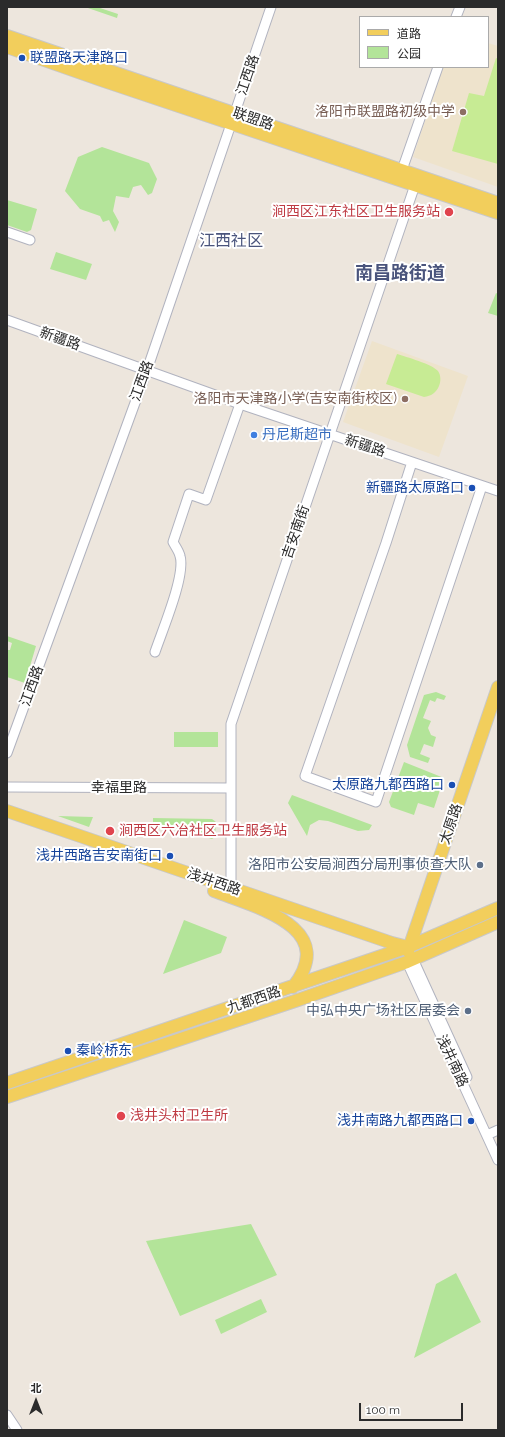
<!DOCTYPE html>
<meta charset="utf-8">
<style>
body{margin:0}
#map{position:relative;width:505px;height:1437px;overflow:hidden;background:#ede6dd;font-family:Raleway,"Noto Sans SC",sans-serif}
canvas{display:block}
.frame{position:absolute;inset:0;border:8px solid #2b2b2b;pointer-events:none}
.legend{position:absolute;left:359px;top:16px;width:130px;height:52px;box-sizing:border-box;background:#fff;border:1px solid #aaa;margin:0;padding:5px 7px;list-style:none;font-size:12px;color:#2b2b2b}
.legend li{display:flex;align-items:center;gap:8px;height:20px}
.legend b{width:20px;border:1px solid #aaa}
.north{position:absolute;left:16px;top:1381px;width:40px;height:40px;-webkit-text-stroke:3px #fff;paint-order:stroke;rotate:0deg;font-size:11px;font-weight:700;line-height:16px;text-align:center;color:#2b2b2b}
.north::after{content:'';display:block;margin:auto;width:14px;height:18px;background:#2b2b2b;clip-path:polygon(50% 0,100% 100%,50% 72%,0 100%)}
.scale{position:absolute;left:359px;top:1403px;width:104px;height:18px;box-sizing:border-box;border:2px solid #2b2b2b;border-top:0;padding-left:5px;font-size:12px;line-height:14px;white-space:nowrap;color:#2b2b2b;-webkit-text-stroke:3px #fff;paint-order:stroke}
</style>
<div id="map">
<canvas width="505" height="1437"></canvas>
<div class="frame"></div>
<ul class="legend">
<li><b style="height:5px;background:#f2ce5c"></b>道路</li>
<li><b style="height:11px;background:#b3e499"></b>公园</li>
</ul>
<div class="north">北</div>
<div class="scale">100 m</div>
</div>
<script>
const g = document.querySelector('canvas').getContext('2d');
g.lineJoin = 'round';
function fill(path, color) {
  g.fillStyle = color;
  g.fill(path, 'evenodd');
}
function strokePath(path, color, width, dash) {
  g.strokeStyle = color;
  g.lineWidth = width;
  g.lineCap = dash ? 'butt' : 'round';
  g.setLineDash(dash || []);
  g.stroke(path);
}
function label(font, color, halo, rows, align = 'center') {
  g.font = font + ' Raleway,"Noto Sans SC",sans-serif';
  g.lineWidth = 4;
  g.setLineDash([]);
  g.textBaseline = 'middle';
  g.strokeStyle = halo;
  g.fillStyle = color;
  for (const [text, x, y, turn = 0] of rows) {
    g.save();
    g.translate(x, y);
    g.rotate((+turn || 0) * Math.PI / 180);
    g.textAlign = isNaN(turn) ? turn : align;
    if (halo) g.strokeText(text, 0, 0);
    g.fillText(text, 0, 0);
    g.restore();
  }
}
const education = new Path2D(`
 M 488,43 L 498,46 L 498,187 L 413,157 L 443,67 L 488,67 Z
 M 372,341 L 468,376 L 439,457 L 343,422 Z`);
const green = new Path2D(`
 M 85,7 L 97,7 L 118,14 L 117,18 Z
 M 102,147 L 149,163 L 157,179 L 152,193 L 148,195 L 141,185 L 133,187 L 129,198 L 116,196 L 113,211 L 119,222 L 115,232 L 109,220 L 103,222 L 100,216 L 80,209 L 65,191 L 78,157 Z
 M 7,200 L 37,209 L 31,230 L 27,232 L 7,225 Z
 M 56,252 L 92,264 L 86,280 L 50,269 Z
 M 496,293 L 498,294 L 498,316 L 488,313 Z
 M 7,636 L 36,646 L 25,683 L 7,677 L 7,650 L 10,650 L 12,643 L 7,641 Z
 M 436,692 L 446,696 L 444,700 L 437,698 L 435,702 L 430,700 L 423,718 L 431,721 L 428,728 L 431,735 L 436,737 L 433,747 L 424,744 L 420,754 L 430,758 L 428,763 L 410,757 L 407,745 L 424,695 Z
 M 174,732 L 218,732 L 218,747 L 174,747 Z
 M 404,762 L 444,778 L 434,808 L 418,803 L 414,815 L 391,807 L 389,802 Z
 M 292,795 L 372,825 L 369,830 L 358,831 L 328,821 L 319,820 L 310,825 L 307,836 L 288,803 Z
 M 58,816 L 93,817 L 89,827 Z
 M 153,818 L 212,819 L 216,822 L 215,837 L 212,839 L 153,822 Z
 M 184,920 L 227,937 L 221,953 L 163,974 Z
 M 251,1224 L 277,1275 L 180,1316 L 146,1241 Z
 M 456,1273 L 481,1322 L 414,1358 L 436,1284 Z
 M 261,1299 L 267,1312 L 221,1334 L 215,1320 Z`);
const pitch = new Path2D(`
 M 496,58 L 498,59 L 498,164 L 452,151 L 469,93 L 484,96 Z
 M 397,354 C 406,357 432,364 438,371 C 441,375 441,382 439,386 C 436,393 431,396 424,397 L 386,384 Z`);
const minor = new Path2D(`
 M 456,17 L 460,7
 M 402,170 L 438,67
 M 7,232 L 30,240
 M 7,320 L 240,404 L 498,491
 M 412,462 L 386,543 L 305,776 L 376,802 L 482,486
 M 155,652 C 162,631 186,575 180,556 C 179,551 175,546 173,542 L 189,494 L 206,500 L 240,404
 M 7,753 L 147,370 L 271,7
 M 7,787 L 231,788
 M 231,888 L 231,724 L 415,185
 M 413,959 L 467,1077
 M 407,962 L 498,1160
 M 487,1135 L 498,1130
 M 7,1415 L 17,1430`);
const major = new Path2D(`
 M 7,36 L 498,203
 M 7,47 L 101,80 L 498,213
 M 7,811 L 392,943 L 408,947
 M 214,891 C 255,907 340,927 293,987
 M 408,951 L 498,687
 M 7,1083 L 408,947 L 498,908
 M 7,1097 L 298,1000 L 407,962 L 498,922`);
const markers = [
 [22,58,4,"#1a4fb4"],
 [463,112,4,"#8d6e63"],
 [449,212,5,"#e0444e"],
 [405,399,4,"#8d6e63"],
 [254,435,4,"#3f7fe0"],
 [472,488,4,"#1a4fb4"],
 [452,785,4,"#1a4fb4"],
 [110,831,5,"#e0444e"],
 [170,856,4,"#1a4fb4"],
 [480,865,4,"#5c6f8a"],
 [468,1011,4,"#5c6f8a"],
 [68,1051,4,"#1a4fb4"],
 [121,1116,5,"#e0444e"],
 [471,1121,4,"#1a4fb4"]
];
const transitNames = [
 ["联盟路天津路口",30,58,"left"],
 ["新疆路太原路口",464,488],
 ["太原路九都西路口",444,785],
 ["浅井西路吉安南街口",162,856],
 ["秦岭桥东",76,1051,"left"],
 ["浅井南路九都西路口",463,1121]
];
const streetNames = [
 ["江西路",248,75,-71],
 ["联盟路",253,119,19],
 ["新疆路",60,339,20],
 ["江西路",142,381,-70],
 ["新疆路",365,446,18],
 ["吉安南街",296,532,-71],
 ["江西路",32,686,-70],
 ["幸福里路",119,788],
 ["太原路",451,824,-71],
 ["浅井西路",214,882,19],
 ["九都西路",254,1000,-19],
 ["浅井南路",452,1061,65]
];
const educationNames = [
 ["洛阳市联盟路初级中学",455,112],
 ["洛阳市天津路小学(吉安南街校区)",397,399]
];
const healthNames = [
 ["涧西区江东社区卫生服务站",440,212,"right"],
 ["涧西区六冶社区卫生服务站",119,831],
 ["浅井头村卫生所",130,1116]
];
const shopNames = [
 ["丹尼斯超市",262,435]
];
const serviceNames = [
 ["洛阳市公安局涧西分局刑事侦查大队",472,865],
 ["中弘中央广场社区居委会",460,1011]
];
const quarterNames = [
 ["江西社区",231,241]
];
const districtNames = [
 ["南昌路街道",400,274]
];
fill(education, '#eee3cc');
fill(green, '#b3e499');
fill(pitch, '#c7eb94');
strokePath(minor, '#b1b3bf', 11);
strokePath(major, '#c8c8c8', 14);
strokePath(minor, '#fff', 9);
strokePath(major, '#f2ce5c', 12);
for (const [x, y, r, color] of markers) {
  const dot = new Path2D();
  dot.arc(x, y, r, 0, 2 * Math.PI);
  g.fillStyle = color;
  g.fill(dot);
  strokePath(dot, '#fff', 1.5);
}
label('14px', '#164399', '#fff', transitNames, 'right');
label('14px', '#2b2b2b', '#fff', streetNames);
label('14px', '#785e54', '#fff', educationNames, 'right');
label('14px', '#be3a42', '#fff', healthNames, 'left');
label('14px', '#366cbe', '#fff', shopNames, 'left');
label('14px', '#4e5e75', '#fff', serviceNames, 'right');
label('16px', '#4a547c', '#fff', quarterNames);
label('bold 18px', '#4a547c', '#fff', districtNames);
</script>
